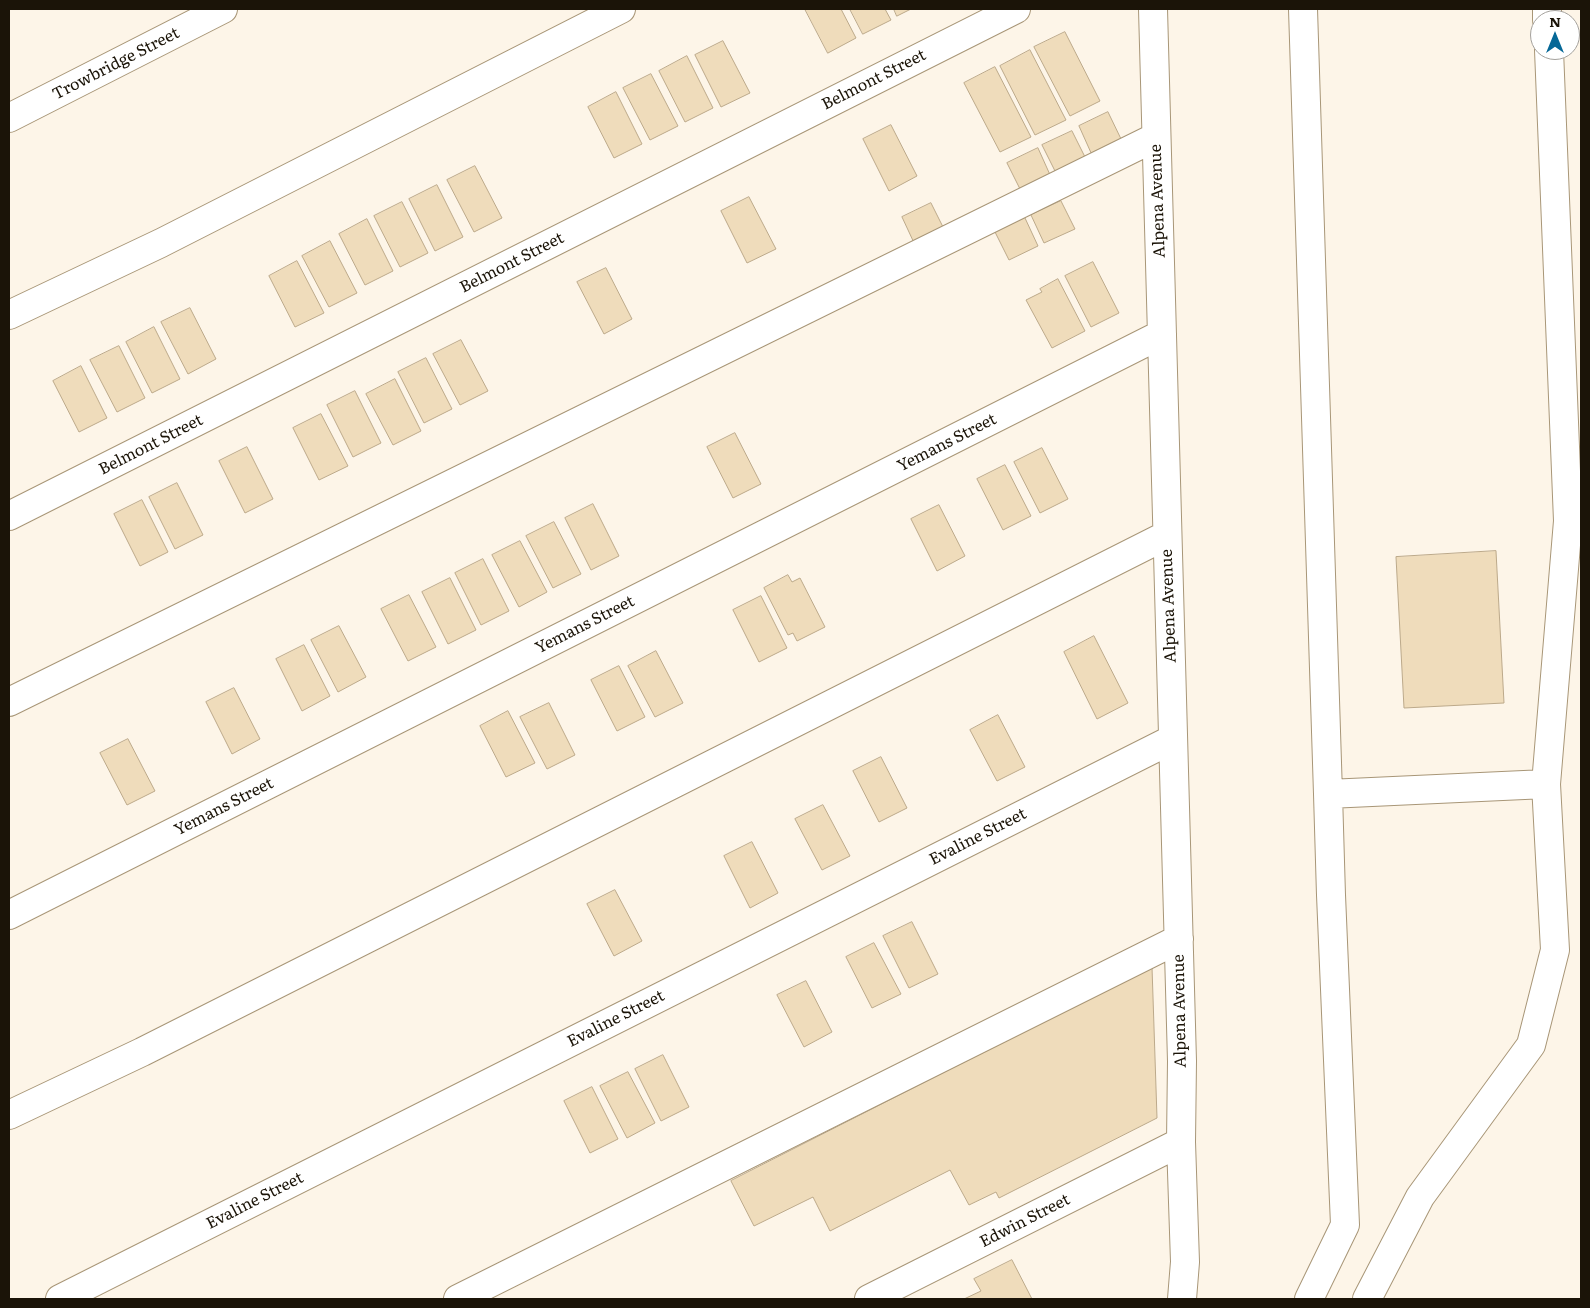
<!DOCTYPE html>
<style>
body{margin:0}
#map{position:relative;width:1590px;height:1308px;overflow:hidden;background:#fdf5e8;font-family:Literata,serif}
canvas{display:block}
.frame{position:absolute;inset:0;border:10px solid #1b1408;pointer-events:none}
.north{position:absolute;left:1530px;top:10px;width:50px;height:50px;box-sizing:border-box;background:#fff;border:1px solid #a4a19c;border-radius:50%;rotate:0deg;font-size:14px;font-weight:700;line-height:20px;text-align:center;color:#1b1408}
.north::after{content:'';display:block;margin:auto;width:18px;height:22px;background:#066897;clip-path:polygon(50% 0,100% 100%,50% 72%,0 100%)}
</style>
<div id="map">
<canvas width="1590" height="1308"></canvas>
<div class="frame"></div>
<div class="north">N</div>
</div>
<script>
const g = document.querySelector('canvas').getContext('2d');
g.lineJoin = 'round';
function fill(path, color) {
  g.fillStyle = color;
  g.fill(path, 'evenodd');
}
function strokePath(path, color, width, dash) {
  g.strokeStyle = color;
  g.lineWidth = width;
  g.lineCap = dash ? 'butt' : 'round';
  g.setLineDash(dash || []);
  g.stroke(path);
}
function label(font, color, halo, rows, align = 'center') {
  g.font = font + ' Literata,serif';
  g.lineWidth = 4;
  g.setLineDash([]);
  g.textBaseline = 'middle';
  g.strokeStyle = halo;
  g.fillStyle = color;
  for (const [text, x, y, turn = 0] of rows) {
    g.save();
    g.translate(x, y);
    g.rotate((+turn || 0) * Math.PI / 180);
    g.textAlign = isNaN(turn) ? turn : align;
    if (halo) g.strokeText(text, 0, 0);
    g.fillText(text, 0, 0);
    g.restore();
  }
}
const building = new Path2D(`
 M 805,9 L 841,9 L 856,38 L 828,53 Z
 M 850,9 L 885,9 L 891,20 L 863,34 Z
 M 894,9 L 911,9 L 897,16 Z
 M 1065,32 L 1100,101 L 1070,116 L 1034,47 Z
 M 723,41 L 750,93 L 721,107 L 695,55 Z
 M 1030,50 L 1066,120 L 1035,135 L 1000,66 Z
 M 687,56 L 713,108 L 685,122 L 659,71 Z
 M 995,67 L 1031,137 L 1000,152 L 964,83 Z
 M 651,74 L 678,126 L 650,140 L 623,88 Z
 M 616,92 L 642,144 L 614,158 L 588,107 Z
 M 1108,112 L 1122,141 L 1092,155 L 1079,126 Z
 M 891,125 L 917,176 L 889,191 L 863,139 Z
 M 1072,131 L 1086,159 L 1056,173 L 1042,145 Z
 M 1038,148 L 1051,177 L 1021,191 L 1007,163 Z
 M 475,166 L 502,218 L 474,232 L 447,180 Z
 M 437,185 L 463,237 L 435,251 L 409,199 Z
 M 749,197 L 776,249 L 747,263 L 721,211 Z
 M 1061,201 L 1075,229 L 1044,243 L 1031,215 Z
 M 402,202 L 428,253 L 400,267 L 374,216 Z
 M 931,203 L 945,231 L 915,245 L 902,217 Z
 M 1025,218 L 1038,246 L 1009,260 L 995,232 Z
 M 367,219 L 393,271 L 365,285 L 339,234 Z
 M 330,241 L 357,293 L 329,307 L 302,256 Z
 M 297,261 L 324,313 L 295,327 L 269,276 Z
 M 1093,262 L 1119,313 L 1091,327 L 1065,276 Z
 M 606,268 L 632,319 L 604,334 L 577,282 Z
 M 1058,279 L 1085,331 L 1052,348 L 1026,300 L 1042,292 L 1040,289 Z
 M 190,308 L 216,359 L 188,374 L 161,322 Z
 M 154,327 L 180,379 L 152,393 L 126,342 Z
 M 461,340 L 488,391 L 460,405 L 433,354 Z
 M 119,346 L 145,398 L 117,412 L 90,360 Z
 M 426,358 L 452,409 L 424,423 L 398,372 Z
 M 81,366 L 107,418 L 79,432 L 53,381 Z
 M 395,379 L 421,431 L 393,445 L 366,394 Z
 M 355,391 L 381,443 L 353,457 L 327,405 Z
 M 321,414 L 348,466 L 319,480 L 293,428 Z
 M 735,433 L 761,484 L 733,498 L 707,447 Z
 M 247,447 L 273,499 L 245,513 L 219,461 Z
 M 1042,448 L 1068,499 L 1040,513 L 1014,462 Z
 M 1005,465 L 1031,516 L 1003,530 L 977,479 Z
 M 177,483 L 203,535 L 175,549 L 149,497 Z
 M 142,500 L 168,552 L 140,566 L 114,514 Z
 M 593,504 L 619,556 L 591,570 L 565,518 Z
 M 939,505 L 965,556 L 937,571 L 911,519 Z
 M 554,522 L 581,574 L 553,588 L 526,536 Z
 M 520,541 L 547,592 L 519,607 L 492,555 Z
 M 1496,551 L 1504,703 L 1404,708 L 1396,557 Z
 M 483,559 L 509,611 L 481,625 L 455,573 Z
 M 788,575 L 792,582 L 800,578 L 825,627 L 797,641 L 793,633 L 788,635 L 764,588 Z
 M 450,578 L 476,630 L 448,644 L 422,592 Z
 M 409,595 L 436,647 L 408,661 L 381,609 Z
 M 761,596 L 787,648 L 759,662 L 733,610 Z
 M 339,626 L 366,677 L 338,692 L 311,640 Z
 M 1094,636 L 1128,703 L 1097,719 L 1064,652 Z
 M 304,645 L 330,696 L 302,711 L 276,659 Z
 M 656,651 L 683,703 L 655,717 L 628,666 Z
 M 619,666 L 645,717 L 617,731 L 591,680 Z
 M 234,688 L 260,739 L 232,754 L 206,702 Z
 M 549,703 L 575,755 L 547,769 L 520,717 Z
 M 508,711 L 535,763 L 506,777 L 480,726 Z
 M 998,715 L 1025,767 L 997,781 L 970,730 Z
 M 128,739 L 155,791 L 127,805 L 100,753 Z
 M 881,757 L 907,808 L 879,822 L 853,771 Z
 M 823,805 L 850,856 L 822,870 L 795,819 Z
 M 752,842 L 778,893 L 750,908 L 724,856 Z
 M 615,890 L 642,941 L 614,956 L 587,904 Z
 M 912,922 L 938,974 L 909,988 L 883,936 Z
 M 874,943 L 901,994 L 872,1008 L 846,957 Z
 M 1152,967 L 1157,1118 L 999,1198 L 996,1192 L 969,1205 L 950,1170 L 830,1231 L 813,1197 L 754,1226 L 731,1181 Z
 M 806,981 L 832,1032 L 804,1047 L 777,995 Z
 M 663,1055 L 689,1107 L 661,1121 L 635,1069 Z
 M 628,1072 L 655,1123 L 627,1138 L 600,1086 Z
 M 592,1087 L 618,1139 L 590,1153 L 564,1101 Z
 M 1012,1260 L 1032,1299 L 964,1299 L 981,1291 L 974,1279 Z`);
const minor = new Path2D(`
 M 1153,9 L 1182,1061 L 1181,1142 L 1185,1262 L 1182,1299
 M 1303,9 L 1328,794 L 1546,784 L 1568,521 L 1549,50
 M 1547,9 L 1547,20
 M 9,118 L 223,9
 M 9,315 L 161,243 L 621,9
 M 9,516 L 1016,9
 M 9,702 L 1156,137
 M 9,915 L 1162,334
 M 9,1115 L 142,1052 L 1167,535
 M 60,1299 L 1173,739
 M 458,1299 L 1179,939
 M 869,1299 L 1181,1142
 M 1309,1299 L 1345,1225 L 1331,895 L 1328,794
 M 1367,1299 L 1420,1197 L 1531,1045 L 1555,950 L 1546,784`);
const streetNames = [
 ["Trowbridge Street",116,64,-27],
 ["Belmont Street",874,80,-27],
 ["Alpena Avenue",1158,201,-92],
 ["Belmont Street",512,263,-27],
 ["Yemans Street",947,443,-27],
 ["Belmont Street",151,445,-27],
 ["Alpena Avenue",1169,606,-92],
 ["Yemans Street",585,625,-27],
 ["Yemans Street",224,807,-27],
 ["Evaline Street",978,837,-27],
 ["Alpena Avenue",1180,1011,-91],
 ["Evaline Street",616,1019,-27],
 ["Evaline Street",255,1201,-27],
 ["Edwin Street",1025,1221,-27]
];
fill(building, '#efdcbb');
strokePath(building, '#bca98a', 1);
strokePath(minor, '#a89677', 30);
strokePath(minor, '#fff', 28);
label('16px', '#1b1408', '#fff', streetNames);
</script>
